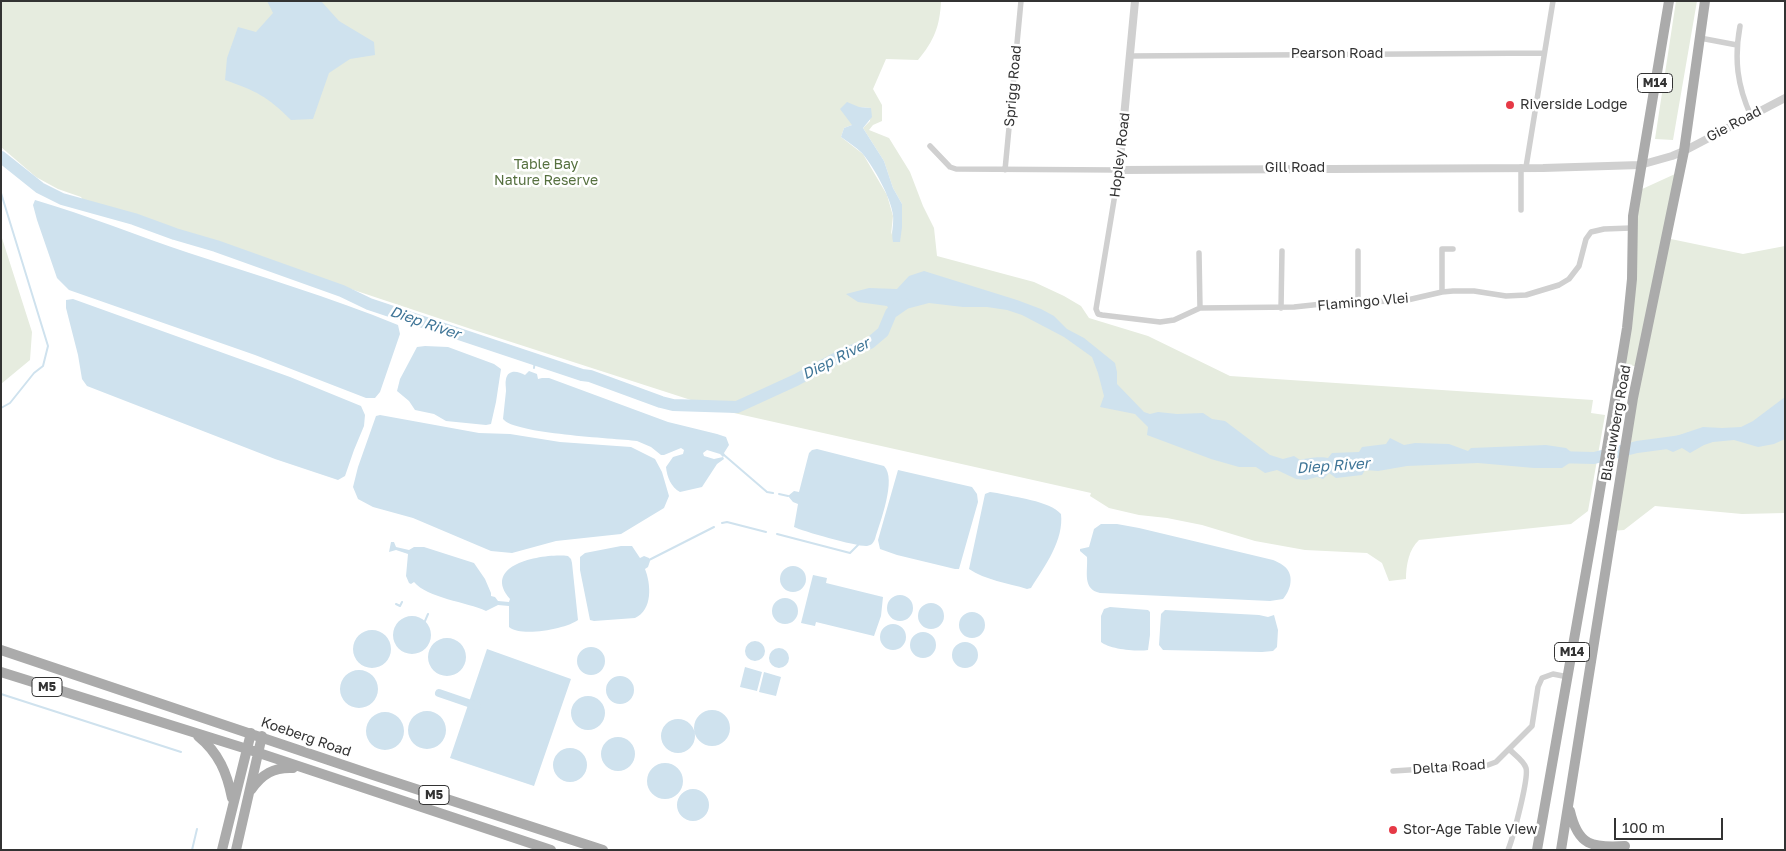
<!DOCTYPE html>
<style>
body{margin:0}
#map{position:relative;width:1786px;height:851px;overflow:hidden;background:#fff;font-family:"Golos Text",sans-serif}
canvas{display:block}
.frame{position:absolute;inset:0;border:2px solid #333;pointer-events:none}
.scale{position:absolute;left:1614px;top:818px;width:109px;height:22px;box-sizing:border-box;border:2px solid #333;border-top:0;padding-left:6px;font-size:15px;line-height:18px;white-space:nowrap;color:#333;-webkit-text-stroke:4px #fff;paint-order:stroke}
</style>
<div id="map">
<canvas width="1786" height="851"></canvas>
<div class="frame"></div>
<div class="scale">100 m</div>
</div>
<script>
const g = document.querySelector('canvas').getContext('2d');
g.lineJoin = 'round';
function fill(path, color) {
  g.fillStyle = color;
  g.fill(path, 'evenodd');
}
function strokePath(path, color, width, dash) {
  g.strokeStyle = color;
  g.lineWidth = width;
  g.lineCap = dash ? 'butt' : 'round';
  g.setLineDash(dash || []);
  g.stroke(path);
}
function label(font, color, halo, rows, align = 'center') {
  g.font = font + ' "Golos Text",sans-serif';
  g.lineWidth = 5;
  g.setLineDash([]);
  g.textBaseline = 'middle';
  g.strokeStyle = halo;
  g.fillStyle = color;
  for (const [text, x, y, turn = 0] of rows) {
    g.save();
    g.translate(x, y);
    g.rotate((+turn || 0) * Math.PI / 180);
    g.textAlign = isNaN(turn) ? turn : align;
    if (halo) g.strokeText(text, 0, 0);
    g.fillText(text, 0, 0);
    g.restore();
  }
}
const green = new Path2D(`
 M 1,1 L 941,1 C 940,26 934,41 918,60 L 886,59 L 873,89 L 882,105 L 882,121 L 873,125 L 869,130 L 889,138 L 910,172 L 923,206 L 934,228 L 937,256 L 1034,282 L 1064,296 L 1081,306 L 1089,318 L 1148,336 L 1230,376 L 1593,400 L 1591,413 L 1605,415 L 1588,511 L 1571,524 L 1419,540 C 1409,549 1406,565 1406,579 L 1389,581 L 1382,563 L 1367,553 L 1305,550 L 1255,541 L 1202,525 L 1167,518 L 1139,515 L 1109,508 L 1090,496 L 1091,493 L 725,411 L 474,330 L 83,200 L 81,197 L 58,189 L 36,177 L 1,147 ZM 859,107 L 871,108 L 870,121 L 863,128 L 884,161 L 893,188 L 902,204 L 891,235 L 893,216 L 887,195 L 863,154 L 841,137 L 844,128 L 852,125 Z
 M 1676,1 L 1697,1 L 1673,140 L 1655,139 Z
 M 1675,174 L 1637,366 L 1623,366 L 1635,225 L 1640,190 Z
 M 1,235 L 32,332 L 30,360 L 1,384 Z
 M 1666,238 L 1743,254 L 1785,246 L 1785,513 L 1742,514 L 1655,506 L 1624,530 L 1612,531 Z`);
const water = new Path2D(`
 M 267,1 L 321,1 L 339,21 L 374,42 L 375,55 L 350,59 L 329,73 L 313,119 L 291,120 C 267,96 256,91 225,80 L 227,58 L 238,27 L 256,32 L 273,13 Z
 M 847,102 L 859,107 L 871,108 L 872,117 L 863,128 L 884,161 L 893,188 L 902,204 L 902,227 L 900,242 L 893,242 C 891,232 894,225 893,215 C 891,198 874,167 862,153 C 856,147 848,142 841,137 L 844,128 L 852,125 L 840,109 Z
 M 35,200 C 87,215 138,236 189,253 C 259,276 330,297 398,325 L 400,334 L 380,392 L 375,398 L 366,398 L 255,355 L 69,290 L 57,278 L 37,220 L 33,205 Z
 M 924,271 L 1017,300 L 1041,309 L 1054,316 L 1067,329 L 1084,338 L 1115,363 L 1117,372 L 1117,384 L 1144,412 L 1150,414 L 1158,412 L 1177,414 L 1203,413 L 1212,419 L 1225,421 L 1270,455 L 1283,459 L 1294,456 L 1300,460 C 1306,458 1322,456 1328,458 L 1332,453 L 1359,452 L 1362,447 L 1386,444 L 1390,438 L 1404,445 L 1415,443 L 1449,444 L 1468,451 L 1471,448 L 1546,445 L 1566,448 L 1571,452 L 1571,462 L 1562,468 L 1534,468 L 1478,463 L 1407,466 L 1378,471 L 1365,470 L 1362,475 L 1336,478 L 1329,473 L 1323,479 L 1317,477 L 1306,480 L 1296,479 L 1277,470 L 1265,473 L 1256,467 L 1239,467 L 1211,459 L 1147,435 L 1148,427 L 1135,414 L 1100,407 L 1104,396 L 1098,373 L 1092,357 L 1064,337 L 1022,315 L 1007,310 L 987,307 L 963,307 L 929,303 L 891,313 L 887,306 L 858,302 L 846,294 L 869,288 L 897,289 L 909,276 Z
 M 73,299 L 290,377 L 361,406 L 365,415 L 364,426 L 354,450 L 345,476 L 338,480 L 275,459 L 87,386 L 82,379 L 78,355 L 66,308 L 66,300 Z
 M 425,346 L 448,347 L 494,364 L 501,369 L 496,402 L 491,424 L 486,425 L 446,421 L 434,414 L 415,410 L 409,401 L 397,391 L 400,379 L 417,347 Z
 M 529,371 L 537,374 L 538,379 L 542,378 L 549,378 L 668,422 L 717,434 L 726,437 L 729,445 L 724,453 L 725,455 L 723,457 L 720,454 L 707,450 L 703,453 L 704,456 L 714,459 L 723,457 L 724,459 L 717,464 L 702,487 L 680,492 C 671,487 667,477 666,467 L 673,457 L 683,454 L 684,450 L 681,448 L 664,455 L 661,455 L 651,447 L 637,441 C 613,438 514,434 503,419 C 504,410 505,400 506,391 C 506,387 505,383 506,379 C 508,369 518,371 525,375 Z
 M 1785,397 L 1785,439 L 1774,444 L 1758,447 L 1734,440 L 1713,442 L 1704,445 L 1690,453 L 1682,448 L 1673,452 L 1664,448 L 1673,437 L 1703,427 L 1722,428 L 1741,427 L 1753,421 Z
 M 380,415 L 479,433 L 510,434 L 560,442 L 631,447 L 655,459 L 662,472 L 669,496 L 664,508 L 621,534 L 556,541 L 512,553 L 491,551 L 413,518 L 373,507 L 358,499 L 353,487 L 358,467 L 376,416 Z
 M 817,449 L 884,466 C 897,479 880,522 875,539 C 873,543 872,545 867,546 C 858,547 802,531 794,527 L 798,504 L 793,502 L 788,496 L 794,491 L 799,492 L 809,453 L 812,450 Z
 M 898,470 L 972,487 L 977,494 L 978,502 L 959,569 L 955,569 L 897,555 L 880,549 L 878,540 Z
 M 990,492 L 997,493 C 1014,497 1050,501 1061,514 C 1064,540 1045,566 1031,588 L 1027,589 C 1008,583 985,580 969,569 L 985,494 Z
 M 1101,524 L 1117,524 L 1139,528 L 1273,560 C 1278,562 1284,565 1287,569 C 1294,578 1290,591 1283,599 L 1270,601 L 1100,593 C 1082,589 1088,572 1087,557 L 1080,551 L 1080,549 L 1089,547 L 1094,529 Z
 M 391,542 L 394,542 L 396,547 L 409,550 L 414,547 L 424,547 L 474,563 L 485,579 L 491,593 L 491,596 L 495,597 L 498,601 L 509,602 L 510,599 C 480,564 544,553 568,556 L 571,559 L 572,563 L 578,620 C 568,628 522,638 509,627 L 509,606 L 498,605 L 486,611 C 467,602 427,598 414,582 L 411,584 L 409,583 L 406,576 L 408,554 L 396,550 L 389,552 Z
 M 621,546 L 632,546 L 640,558 L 644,556 L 649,558 L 650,561 L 648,567 L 645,569 C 651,584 653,610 635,618 L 594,621 L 590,620 L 580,570 L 580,557 L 585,553 Z
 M780 579a13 13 0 1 1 26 0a13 13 0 1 1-26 0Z
 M 813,575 L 827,578 L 826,583 L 883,597 L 881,616 L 874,636 L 816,622 L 815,626 L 801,623 Z
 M887 608a13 13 0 1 1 26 0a13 13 0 1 1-26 0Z
 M772 611a13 13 0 1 1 26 0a13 13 0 1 1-26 0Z
 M918 616a13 13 0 1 1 26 0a13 13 0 1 1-26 0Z
 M 1110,607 L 1148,610 L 1150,612 L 1150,635 L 1148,650 C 1137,652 1109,649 1101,642 L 1101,616 L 1104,609 Z
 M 1165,610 L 1259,615 L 1268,617 L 1274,615 L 1278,630 L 1277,647 L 1273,651 L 1262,652 L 1163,650 L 1159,645 L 1161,614 Z
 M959 625a13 13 0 1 1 26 0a13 13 0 1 1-26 0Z
 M393 635a19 19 0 1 1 38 0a19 19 0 1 1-38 0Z
 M880 637a13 13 0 1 1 26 0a13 13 0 1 1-26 0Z
 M353 649a19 19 0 1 1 38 0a19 19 0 1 1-38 0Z
 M910 645a13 13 0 1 1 26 0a13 13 0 1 1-26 0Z
 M428 657a19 19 0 1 1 38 0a19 19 0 1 1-38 0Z
 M745 651a10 10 0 1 1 20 0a10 10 0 1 1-20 0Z
 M952 655a13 13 0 1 1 26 0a13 13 0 1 1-26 0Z
 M577 661a14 14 0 1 1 28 0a14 14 0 1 1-28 0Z
 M769 658a10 10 0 1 1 20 0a10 10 0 1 1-20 0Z
 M 487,649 L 571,679 L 534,786 L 450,758 Z
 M 745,667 L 762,672 L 757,691 L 740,687 Z
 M340 689a19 19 0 1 1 38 0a19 19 0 1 1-38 0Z
 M 764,672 L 781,677 L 776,696 L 759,692 Z
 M606 690a14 14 0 1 1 28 0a14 14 0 1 1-28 0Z
 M571 713a17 17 0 1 1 34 0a17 17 0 1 1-34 0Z
 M694 728a18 18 0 1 1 36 0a18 18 0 1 1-36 0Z
 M408 730a19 19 0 1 1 38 0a19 19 0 1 1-38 0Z
 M366 731a19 19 0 1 1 38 0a19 19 0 1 1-38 0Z
 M661 736a17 17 0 1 1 34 0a17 17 0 1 1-34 0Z
 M601 754a17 17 0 1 1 34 0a17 17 0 1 1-34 0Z
 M553 765a17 17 0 1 1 34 0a17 17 0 1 1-34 0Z
 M647 781a18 18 0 1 1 36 0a18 18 0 1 1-36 0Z
 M677 805a16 16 0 1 1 32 0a16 16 0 1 1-32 0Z`);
const stream = new Path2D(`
 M 1,193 L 48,346 L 43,366 L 34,373 L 10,403 L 1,408
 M 534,368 L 535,360
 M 724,455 L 767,492 L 773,493
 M 779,494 L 788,496
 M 722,523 L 727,522 L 766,532
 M 777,534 L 850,553 L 858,545
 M 649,560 L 714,527
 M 396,604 L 400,606 L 402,602
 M 425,621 L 428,614
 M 1,694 L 181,752
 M 192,850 L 197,829`);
const canal = new Path2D(`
 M 439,693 L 477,706`);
const river = new Path2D(`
 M 1,157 L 40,188 L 62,199 L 134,219 L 175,234 L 216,246 L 342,291 L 369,304 L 582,375 L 590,376 L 661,402 L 673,405 L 737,407 L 796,380 L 844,354 L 870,343 L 883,332 L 891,313 L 904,304
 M 1553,457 L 1594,458 L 1637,447 L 1682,441`);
const minor = new Path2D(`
 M 1740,26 C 1734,59 1737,85 1751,116
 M 1700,38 L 1737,45
 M 1130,56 L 1544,53
 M 930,146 L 950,167 L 956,169 L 1119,170 L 1096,309 L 1098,314 L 1102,315 L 1160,322 L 1174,320 L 1200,308 L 1294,307 L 1341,302 L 1403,301 L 1442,292 L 1453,291 L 1474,291 L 1506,296 L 1526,295 L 1559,285 L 1569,279 L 1579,266 L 1586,239 L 1591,232 L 1604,229 L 1631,228
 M 1526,167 L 1553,1
 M 1005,170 L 1021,1
 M 1521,210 L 1521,167
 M 1358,251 L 1358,302
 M 1199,253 L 1200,308
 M 1442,292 L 1442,249 L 1453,249
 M 1281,308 L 1282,251
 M 1393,771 L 1488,765 L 1496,762 L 1532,726 L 1538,687 L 1542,678 L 1553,674 L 1568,677
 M 1508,850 C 1513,838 1529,778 1526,768 C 1524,761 1515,755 1510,750`);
const tertiary = new Path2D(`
 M 1135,1 L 1119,170 L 1543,168 L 1640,165 L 1672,156 L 1684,151 L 1785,98`);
const primary = new Path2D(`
 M 1,650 L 373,775 L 603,850
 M 1,672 L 247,749 L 551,850
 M 198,736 C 219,753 227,773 232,798
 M 251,790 C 262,774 274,767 293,768
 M 1570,811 C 1578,846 1592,848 1625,846
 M 222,850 L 251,733
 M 236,850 L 262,736
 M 1537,850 L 1594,526 L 1627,328 L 1632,279 L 1633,216 L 1669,1
 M 1561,850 L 1633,398 L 1684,151 L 1705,1`);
const markers = [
 [1510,105,5,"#e63946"],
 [1393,830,5,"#e63946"]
];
const shields = [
 [1655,83,35],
 [1572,652,35],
 [47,687,30],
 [434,795,30]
];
const shieldNames = [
 ["M14",1655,83],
 ["M14",1572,652],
 ["M5",47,687],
 ["M5",434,795]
];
const streetNames = [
 ["Pearson Road",1337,54],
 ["Sprigg Road",1013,86,-85],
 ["Gie Road",1734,124,-28],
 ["Hopley Road",1120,155,-83],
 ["Gill Road",1295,168],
 ["Flamingo Vlei",1363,302,-5],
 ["Blaauwberg Road",1616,423,-80],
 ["Koeberg Road",306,737,19],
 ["Delta Road",1449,767,-4]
];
const poiNames = [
 ["Riverside Lodge",1520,105],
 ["Stor-Age Table View",1403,830]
];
const parkNames = [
 ["Table Bay",546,165],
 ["Nature Reserve",546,181]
];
const waterNames = [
 ["Diep River",425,323,19],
 ["Diep River",836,359,-27],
 ["Diep River",1333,466,-4]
];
fill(green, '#e6ecdf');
fill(water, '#cfe2ee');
strokePath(stream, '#cfe2ee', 2);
strokePath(canal, '#cfe2ee', 8);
strokePath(river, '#cfe2ee', 12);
strokePath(minor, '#d0d0d0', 5.5);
strokePath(tertiary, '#d0d0d0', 8);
strokePath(primary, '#ababab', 10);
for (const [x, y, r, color] of markers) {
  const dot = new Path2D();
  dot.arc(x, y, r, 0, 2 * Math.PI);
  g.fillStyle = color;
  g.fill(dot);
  strokePath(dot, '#fff', 2);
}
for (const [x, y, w] of shields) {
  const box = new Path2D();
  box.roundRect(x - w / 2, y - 9.5, w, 19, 4);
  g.fillStyle = '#fff';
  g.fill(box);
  strokePath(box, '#333', 1);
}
label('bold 12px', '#333', null, shieldNames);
label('14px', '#333', '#fff', streetNames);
label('14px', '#333', '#fff', poiNames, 'left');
label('14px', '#56703f', '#fff', parkNames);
label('italic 15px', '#3f7597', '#fff', waterNames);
</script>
